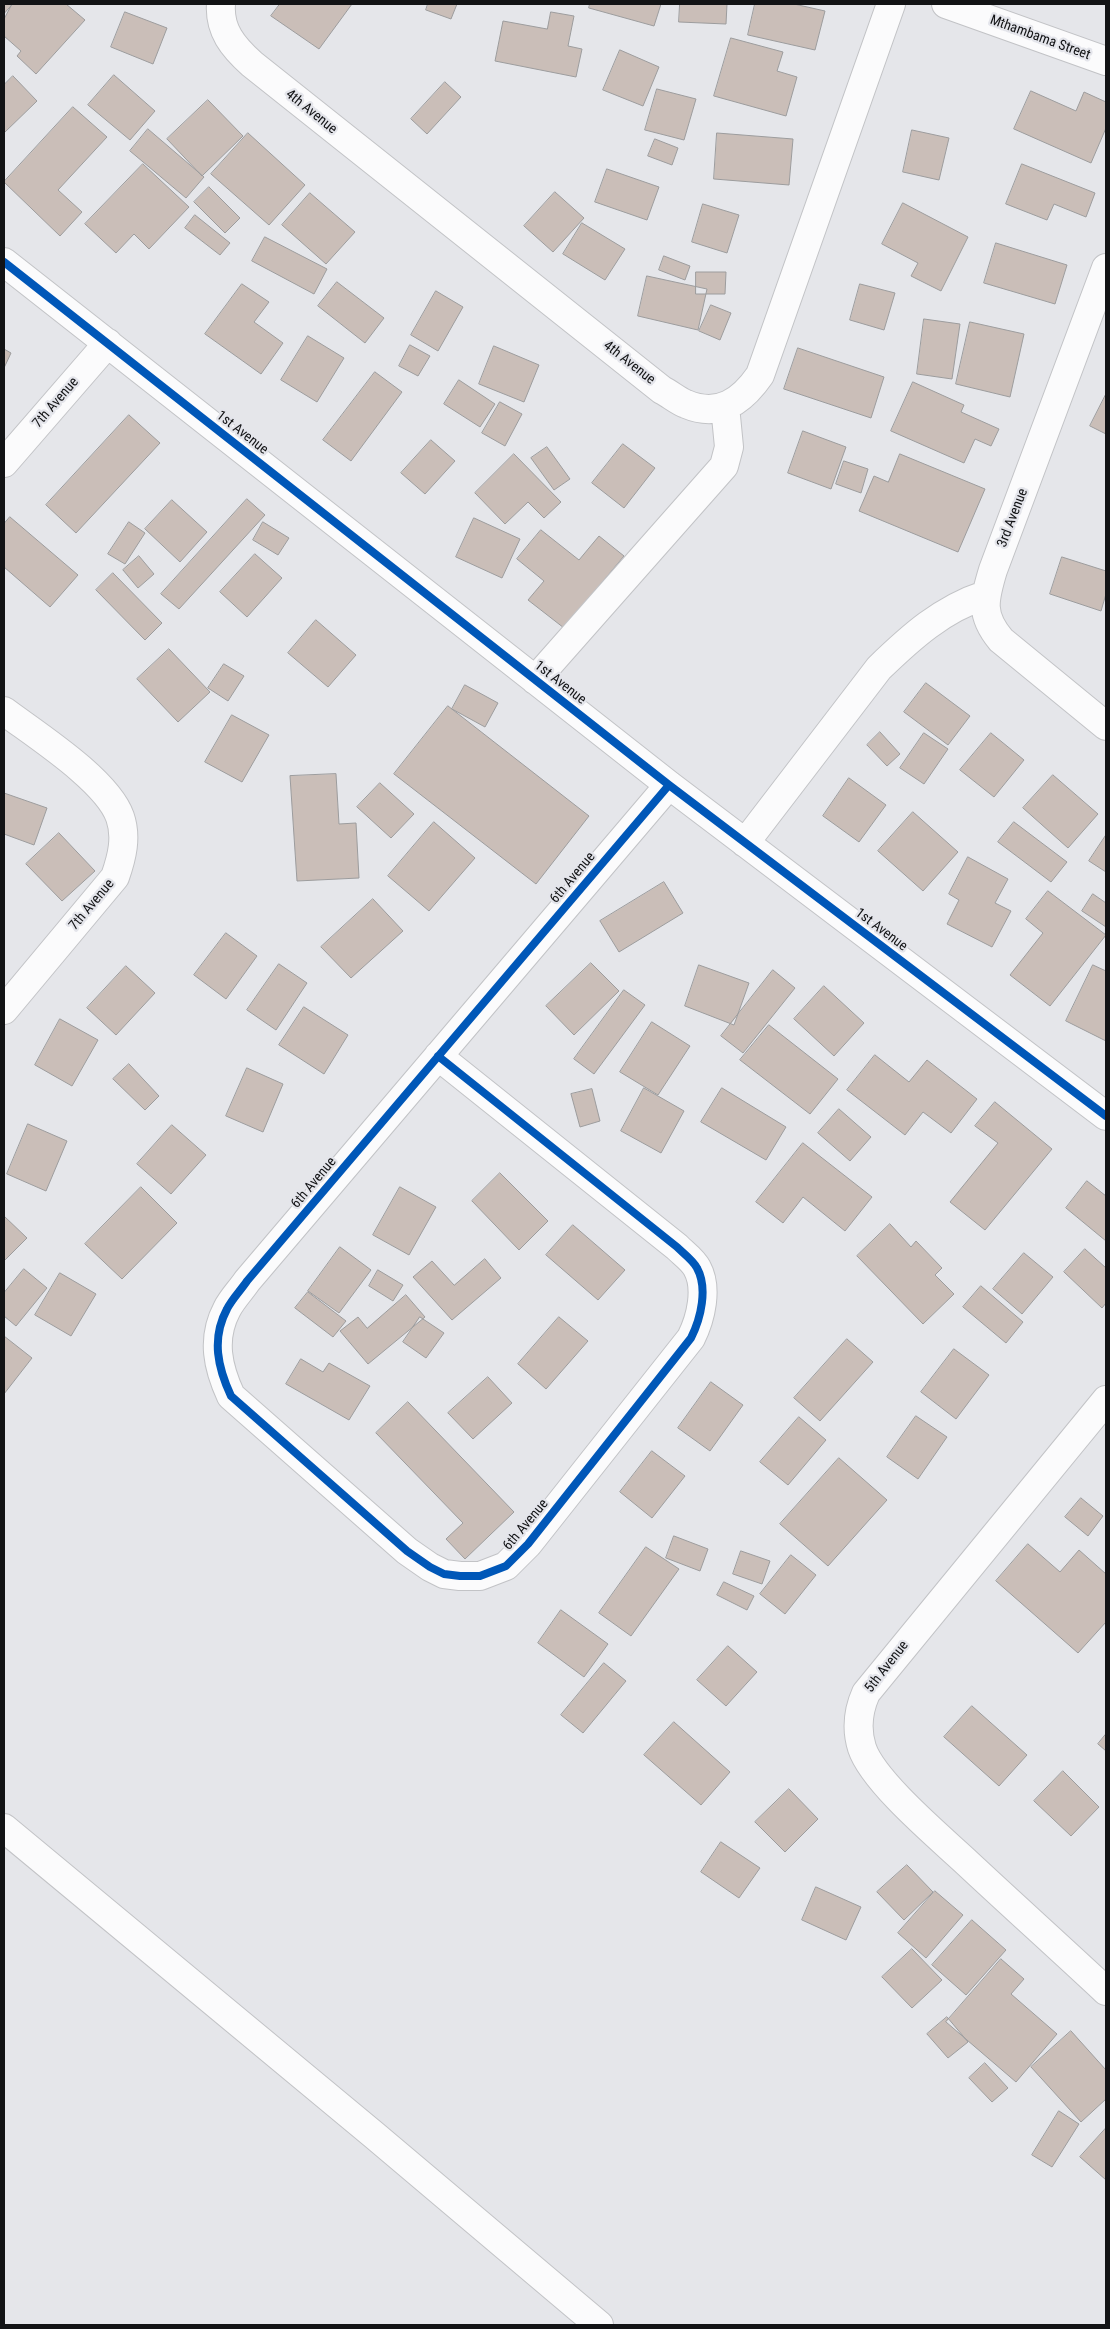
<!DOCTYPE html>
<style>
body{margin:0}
#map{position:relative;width:1110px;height:2329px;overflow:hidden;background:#e5e6ea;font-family:"Roboto Condensed",sans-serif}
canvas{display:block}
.frame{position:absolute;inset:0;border:5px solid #121315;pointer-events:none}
</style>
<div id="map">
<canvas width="1110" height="2329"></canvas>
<div class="frame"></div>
</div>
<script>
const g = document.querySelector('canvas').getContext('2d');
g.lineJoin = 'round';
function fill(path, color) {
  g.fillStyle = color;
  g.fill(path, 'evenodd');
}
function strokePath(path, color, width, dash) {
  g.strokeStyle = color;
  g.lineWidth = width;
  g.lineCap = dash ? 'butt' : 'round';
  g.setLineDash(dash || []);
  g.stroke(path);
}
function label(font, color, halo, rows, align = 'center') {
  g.font = font + ' "Roboto Condensed",sans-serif';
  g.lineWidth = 4.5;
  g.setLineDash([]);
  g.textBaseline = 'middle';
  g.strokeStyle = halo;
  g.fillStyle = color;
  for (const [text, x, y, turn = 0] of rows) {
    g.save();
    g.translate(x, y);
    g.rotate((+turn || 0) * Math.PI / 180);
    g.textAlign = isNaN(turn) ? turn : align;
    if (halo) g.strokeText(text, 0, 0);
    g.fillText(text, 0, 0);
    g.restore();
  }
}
const building = new Path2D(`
 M 4,4 L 12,4 L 4,19 Z
 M 13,4 L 66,4 L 85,20 L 36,74 L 17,56 L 21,51 L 4,36 L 4,14 Z
 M 280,4 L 352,4 L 319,49 L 271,16 Z
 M 428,4 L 457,4 L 451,19 L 426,10 Z
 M 590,4 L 661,4 L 654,26 L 589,8 Z
 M 680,4 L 727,4 L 726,24 L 679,22 Z
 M 755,4 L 794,4 L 825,11 L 815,50 L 748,35 Z
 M 125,12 L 167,28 L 153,64 L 111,47 Z
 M 551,12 L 574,16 L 568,46 L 582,49 L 576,77 L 495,61 L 503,21 L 547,29 Z
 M 731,38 L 783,52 L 777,71 L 797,77 L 786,116 L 714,96 Z
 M 620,50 L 659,67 L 643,106 L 603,90 Z
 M 114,75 L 155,111 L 130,140 L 88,105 Z
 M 13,76 L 37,101 L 4,133 L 4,85 Z
 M 445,82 L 461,97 L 427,134 L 411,119 Z
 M 657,89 L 696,99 L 684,140 L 645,130 Z
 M 1031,91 L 1076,111 L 1084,92 L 1106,102 L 1106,128 L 1091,163 L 1014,129 Z
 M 208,100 L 243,136 L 202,176 L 167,139 Z
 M 73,107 L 107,137 L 58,190 L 82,212 L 60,236 L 4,182 Z
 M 148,129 L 204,177 L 186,198 L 130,151 Z
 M 912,130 L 949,138 L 939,180 L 903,172 Z
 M 248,133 L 305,185 L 269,225 L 211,174 Z
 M 717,133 L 793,139 L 789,185 L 714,179 Z
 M 655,139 L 678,148 L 672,165 L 648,156 Z
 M 143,164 L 189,207 L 149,249 L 134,234 L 116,253 L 85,224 Z
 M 1022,164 L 1095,193 L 1086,217 L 1054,204 L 1047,220 L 1006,204 Z
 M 607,169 L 659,187 L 647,220 L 595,202 Z
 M 209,187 L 240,218 L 225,233 L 194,202 Z
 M 555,192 L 584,218 L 553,252 L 524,226 Z
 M 310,193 L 355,232 L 326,264 L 282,225 Z
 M 903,203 L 968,237 L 941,291 L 911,276 L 918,263 L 882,244 Z
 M 703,204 L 739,215 L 727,253 L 692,242 Z
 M 195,215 L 230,243 L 220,255 L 185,228 Z
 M 582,223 L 625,249 L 605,280 L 563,254 Z
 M 265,237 L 327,269 L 314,294 L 252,261 Z
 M 996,243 L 1067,265 L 1055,304 L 984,283 Z
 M 664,256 L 690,266 L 685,280 L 659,270 Z
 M 696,272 L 726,272 L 725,294 L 696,294 Z
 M 647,276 L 707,289 L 698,330 L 638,316 Z
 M 337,282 L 384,318 L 365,343 L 318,306 Z
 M 242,284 L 269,302 L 254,322 L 283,343 L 261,374 L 205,334 Z
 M 860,284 L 895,293 L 884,330 L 850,320 Z
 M 436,291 L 463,307 L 438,351 L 411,335 Z
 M 711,305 L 731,313 L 720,340 L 699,331 Z
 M 924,319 L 960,324 L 952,379 L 917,374 Z
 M 970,322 L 1024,334 L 1010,397 L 956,384 Z
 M 308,336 L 344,358 L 317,402 L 281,380 Z
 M 410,345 L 430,356 L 418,376 L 399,366 Z
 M 494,346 L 539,365 L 524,402 L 479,384 Z
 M 798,348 L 884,377 L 871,418 L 784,389 Z
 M 4,349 L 11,353 L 4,368 Z
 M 375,372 L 402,392 L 351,461 L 323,440 Z
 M 459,380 L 495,404 L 480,427 L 444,404 Z
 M 913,382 L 964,405 L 961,412 L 999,429 L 991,446 L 975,439 L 964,463 L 891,431 Z
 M 1106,394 L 1106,434 L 1090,426 Z
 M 500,402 L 522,414 L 505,446 L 482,433 Z
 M 129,415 L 160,443 L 76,533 L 46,505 Z
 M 803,431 L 846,447 L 831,489 L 788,473 Z
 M 431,440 L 455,461 L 425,494 L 401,473 Z
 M 623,444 L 655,468 L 624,508 L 592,483 Z
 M 547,447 L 570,479 L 554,490 L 531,458 Z
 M 514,454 L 561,502 L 544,518 L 528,502 L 505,524 L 475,493 Z
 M 900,454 L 985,489 L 958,552 L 859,511 L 874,476 L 888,482 Z
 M 844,461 L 868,469 L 861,493 L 836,484 Z
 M 247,499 L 265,515 L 179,609 L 161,594 Z
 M 172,500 L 207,532 L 180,562 L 145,529 Z
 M 10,517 L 78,575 L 50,607 L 4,567 L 4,524 Z
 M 474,518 L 520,539 L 502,578 L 456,557 Z
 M 129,522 L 145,533 L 125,564 L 108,554 Z
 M 263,522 L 289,538 L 278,555 L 253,540 Z
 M 541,530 L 579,560 L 599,536 L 624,556 L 564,628 L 528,600 L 544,581 L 517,559 Z
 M 255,554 L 282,578 L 247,617 L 220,592 Z
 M 139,556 L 154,574 L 138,588 L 123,570 Z
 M 1062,557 L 1106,571 L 1106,594 L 1101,611 L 1050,594 Z
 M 113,573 L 162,623 L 145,640 L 96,590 Z
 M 316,620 L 356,655 L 328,687 L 288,653 Z
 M 169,649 L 210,692 L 178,722 L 137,679 Z
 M 224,664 L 244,676 L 228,701 L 208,688 Z
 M 926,683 L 970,716 L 948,745 L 904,712 Z
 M 465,685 L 498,703 L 485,727 L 452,709 Z
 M 448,706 L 589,816 L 536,884 L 394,774 Z
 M 232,715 L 269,735 L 242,782 L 205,762 Z
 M 880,732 L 900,754 L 887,766 L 867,745 Z
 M 924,733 L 948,749 L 924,784 L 900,768 Z
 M 991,733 L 1024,760 L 994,797 L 960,770 Z
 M 336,774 L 339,824 L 356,823 L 359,878 L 297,881 L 290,776 Z
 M 1053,775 L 1098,814 L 1068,848 L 1023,808 Z
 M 849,778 L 886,805 L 859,842 L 823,816 Z
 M 380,783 L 414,814 L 391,838 L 357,807 Z
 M 4,793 L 47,808 L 34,845 L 4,834 Z
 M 913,812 L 958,852 L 923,891 L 878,851 Z
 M 434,822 L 475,858 L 429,911 L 388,876 Z
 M 1014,822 L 1067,862 L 1051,882 L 998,842 Z
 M 59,833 L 95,871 L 62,901 L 26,864 Z
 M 1106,835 L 1106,872 L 1089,861 Z
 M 968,857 L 1008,879 L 995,903 L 1011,911 L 992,947 L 947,924 L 959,900 L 949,894 Z
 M 664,882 L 683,913 L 619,952 L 600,921 Z
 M 1048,891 L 1106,935 L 1050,1006 L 1010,975 L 1043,933 L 1026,919 Z
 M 1093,894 L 1106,903 L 1106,927 L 1082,911 Z
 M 373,899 L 403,931 L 351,978 L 321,947 Z
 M 226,933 L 257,956 L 226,999 L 194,975 Z
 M 591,963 L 619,991 L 574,1035 L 546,1006 Z
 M 279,964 L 307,983 L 276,1030 L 247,1010 Z
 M 699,965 L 749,983 L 734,1025 L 685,1006 Z
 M 1093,965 L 1106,971 L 1106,1041 L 1066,1021 Z
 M 126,966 L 155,993 L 116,1035 L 87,1008 Z
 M 773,970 L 795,988 L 743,1053 L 721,1036 Z
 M 824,986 L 864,1023 L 834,1056 L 794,1019 Z
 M 624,990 L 645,1005 L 594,1074 L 574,1059 Z
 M 304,1007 L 348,1035 L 324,1074 L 279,1045 Z
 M 60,1019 L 98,1040 L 72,1086 L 35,1065 Z
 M 652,1022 L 690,1046 L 658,1095 L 620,1072 Z
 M 769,1025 L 838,1079 L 810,1114 L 740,1060 Z
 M 875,1055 L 909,1082 L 927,1060 L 977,1099 L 951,1133 L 923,1112 L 905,1135 L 847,1090 Z
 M 129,1064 L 159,1096 L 145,1110 L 113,1079 Z
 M 247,1068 L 283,1084 L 263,1132 L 226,1116 Z
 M 644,1088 L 684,1111 L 661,1153 L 621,1131 Z
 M 722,1088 L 786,1127 L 766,1160 L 701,1122 Z
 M 592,1089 L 600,1121 L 580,1127 L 571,1094 Z
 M 995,1102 L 1052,1149 L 985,1230 L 950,1202 L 998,1143 L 975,1126 Z
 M 839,1109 L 871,1137 L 850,1161 L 818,1133 Z
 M 28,1124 L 67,1141 L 46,1191 L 7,1174 Z
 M 172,1125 L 206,1155 L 171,1194 L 137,1164 Z
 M 803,1143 L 872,1197 L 845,1231 L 803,1197 L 783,1223 L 756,1202 Z
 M 500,1173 L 548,1221 L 519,1250 L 472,1201 Z
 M 1087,1181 L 1106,1196 L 1106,1241 L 1066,1208 Z
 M 141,1187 L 177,1223 L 122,1279 L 85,1244 Z
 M 400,1187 L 436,1207 L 409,1255 L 373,1235 Z
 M 4,1216 L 27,1238 L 4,1261 Z
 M 890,1224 L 911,1247 L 916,1241 L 942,1268 L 935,1275 L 954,1294 L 923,1324 L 857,1256 Z
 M 573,1225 L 625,1270 L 598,1300 L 546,1255 Z
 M 340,1247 L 371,1270 L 339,1313 L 308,1291 Z
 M 1085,1249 L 1106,1268 L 1106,1303 L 1102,1308 L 1064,1272 Z
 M 1024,1253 L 1053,1277 L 1022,1314 L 993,1289 Z
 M 485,1259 L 501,1278 L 452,1320 L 413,1277 L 432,1261 L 454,1285 Z
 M 24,1269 L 47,1288 L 16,1326 L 4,1316 L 4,1293 Z
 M 378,1270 L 403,1285 L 393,1301 L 369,1286 Z
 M 60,1273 L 96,1294 L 71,1336 L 35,1315 Z
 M 981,1286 L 1023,1322 L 1006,1343 L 963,1307 Z
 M 308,1292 L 346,1321 L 333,1337 L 295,1308 Z
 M 406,1295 L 425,1317 L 368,1364 L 340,1331 L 358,1317 L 367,1328 Z
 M 420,1317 L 444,1333 L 426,1358 L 403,1342 Z
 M 559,1317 L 588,1341 L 546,1389 L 518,1364 Z
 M 4,1336 L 32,1358 L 4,1394 Z
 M 847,1339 L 873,1362 L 820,1421 L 794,1398 Z
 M 954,1349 L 989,1375 L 956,1419 L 921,1392 Z
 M 301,1359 L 323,1372 L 329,1363 L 370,1386 L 349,1420 L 286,1384 Z
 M 488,1377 L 512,1403 L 473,1439 L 448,1413 Z
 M 711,1382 L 743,1405 L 710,1451 L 678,1428 Z
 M 408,1402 L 514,1512 L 465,1559 L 446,1539 L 463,1523 L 376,1433 Z
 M 916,1416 L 947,1437 L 918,1479 L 887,1457 Z
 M 799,1417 L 826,1440 L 788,1485 L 760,1462 Z
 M 652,1451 L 685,1476 L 652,1518 L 620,1492 Z
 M 839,1458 L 887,1500 L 828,1566 L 780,1524 Z
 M 1081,1498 L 1103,1516 L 1088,1536 L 1065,1517 Z
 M 674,1536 L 708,1549 L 700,1571 L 666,1558 Z
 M 1028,1544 L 1060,1572 L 1079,1550 L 1106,1574 L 1106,1622 L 1078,1653 L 996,1581 Z
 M 646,1547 L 679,1569 L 631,1636 L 599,1613 Z
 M 741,1551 L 770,1561 L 762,1584 L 733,1574 Z
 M 791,1555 L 816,1575 L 785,1614 L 760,1594 Z
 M 724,1582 L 754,1596 L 747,1610 L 717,1595 Z
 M 561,1610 L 608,1644 L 584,1677 L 538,1643 Z
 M 728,1646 L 757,1672 L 726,1706 L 697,1680 Z
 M 604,1663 L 626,1681 L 583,1733 L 561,1715 Z
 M 972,1706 L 1027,1755 L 999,1786 L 944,1737 Z
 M 674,1722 L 730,1772 L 701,1805 L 644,1755 Z
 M 1106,1734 L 1106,1751 L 1098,1744 Z
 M 1063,1771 L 1099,1807 L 1071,1836 L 1034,1801 Z
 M 789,1789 L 818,1819 L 785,1852 L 755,1822 Z
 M 721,1842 L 760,1868 L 739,1898 L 701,1872 Z
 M 907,1865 L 933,1892 L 904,1920 L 877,1892 Z
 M 816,1887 L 861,1907 L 846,1940 L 802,1920 Z
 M 935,1891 L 963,1915 L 926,1958 L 898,1933 Z
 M 972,1920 L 1006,1950 L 966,1995 L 932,1965 Z
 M 912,1949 L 942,1980 L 912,2008 L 882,1977 Z
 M 1001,1959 L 1024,1979 L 1011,1994 L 1057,2034 L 1016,2082 L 946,2022 Z
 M 947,2017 L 968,2042 L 948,2058 L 927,2034 Z
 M 1071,2031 L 1106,2070 L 1106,2099 L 1081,2122 L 1031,2067 Z
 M 985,2063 L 1008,2088 L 992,2102 L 969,2078 Z
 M 1059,2111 L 1079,2124 L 1052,2167 L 1032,2155 Z
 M 1106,2128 L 1106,2180 L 1080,2157 Z`);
const street = new Path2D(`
 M 221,4 C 219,30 233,47 252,64 L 662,390 C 670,394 678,401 686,404 C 719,418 742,401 760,375 L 891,4
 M 946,4 L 1106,61
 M 4,262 L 669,785 L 1106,1116
 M 1106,268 L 993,570 C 984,600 980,615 1001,640 L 1106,726
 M 4,463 L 108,343
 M 535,680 L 724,466 L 729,447 L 725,406
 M 4,711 C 36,735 107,780 120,817 C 127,837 122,857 115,877 L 4,1010
 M 745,843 L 879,668 C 911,637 942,609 985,595
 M 438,1056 L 677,1247 C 683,1253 693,1260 697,1268 C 708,1288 701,1318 691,1338 L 528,1544 L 506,1566 L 480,1576 L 460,1576 L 444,1574 L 430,1567 L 407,1551 L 231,1396 C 218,1368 211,1339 227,1309 C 232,1299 241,1290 247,1281 L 669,785
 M 1106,1400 L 866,1693 C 858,1711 856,1729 862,1748 C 873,1781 937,1835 964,1860 C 1011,1904 1059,1947 1106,1991`);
const highway = new Path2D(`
 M 4,1828 L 374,2135 L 599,2325`);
const cycleway = new Path2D(`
 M 4,262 L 669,785 L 1106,1116
 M 438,1056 L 677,1247 C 683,1253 693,1260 697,1268 C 708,1288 701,1318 691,1338 L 528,1544 L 506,1566 L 480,1576 L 460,1576 L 444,1574 L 430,1567 L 407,1551 L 231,1396 C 218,1368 211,1339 227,1309 C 232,1299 241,1290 247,1281 L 669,785`);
const streetNames = [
 ["Mthambama Street",1040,38,20],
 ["4th Avenue",311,112,39],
 ["4th Avenue",629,363,38],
 ["7th Avenue",56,403,-49],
 ["1st Avenue",242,433,38],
 ["3rd Avenue",1013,518,-69],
 ["1st Avenue",560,683,38],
 ["6th Avenue",573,878,-50],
 ["7th Avenue",92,905,-50],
 ["1st Avenue",881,930,37],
 ["6th Avenue",314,1183,-50],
 ["6th Avenue",526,1525,-50],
 ["5th Avenue",887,1667,-52]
];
fill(building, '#cabeb8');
strokePath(building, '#9c9c9d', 1);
strokePath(street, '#c2c3c6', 30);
strokePath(highway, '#c2c3c6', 30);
strokePath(street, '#fbfbfc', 28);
strokePath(highway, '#fbfbfc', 28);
strokePath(cycleway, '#0057b8', 8);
label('14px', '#121315', '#e4e5eb', streetNames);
</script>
